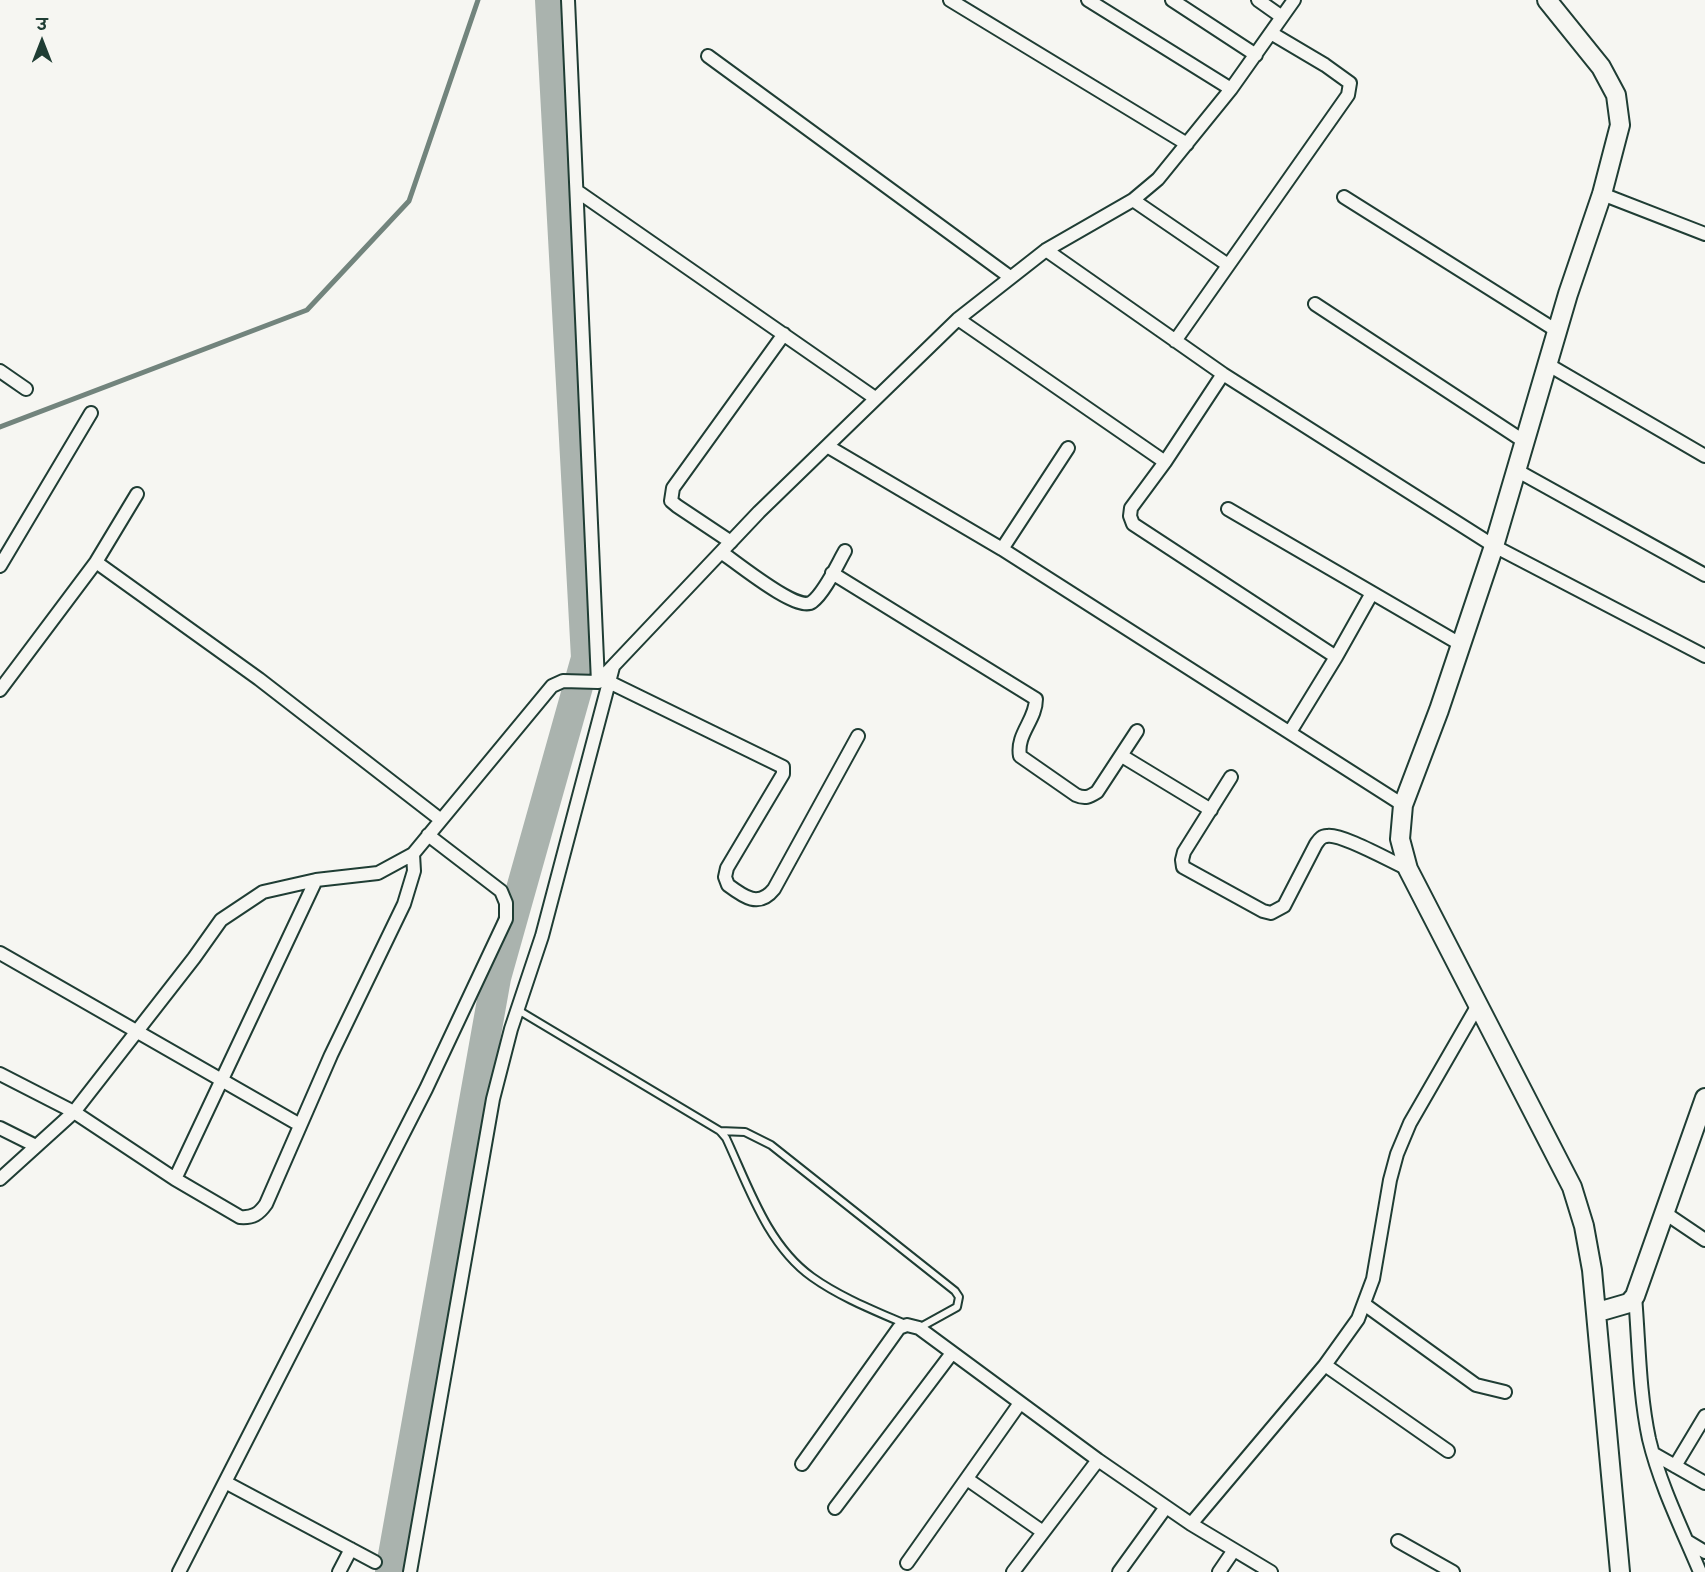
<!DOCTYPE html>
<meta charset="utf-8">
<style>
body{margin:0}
#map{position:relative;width:1705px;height:1572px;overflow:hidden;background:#f6f6f2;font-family:"Patrick Hand","Playpen Sans Deva",sans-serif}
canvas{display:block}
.north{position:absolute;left:12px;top:12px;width:60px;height:60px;-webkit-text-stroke:4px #f6f6f2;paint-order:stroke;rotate:0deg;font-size:16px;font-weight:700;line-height:24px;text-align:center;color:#1f3d34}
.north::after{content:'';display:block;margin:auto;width:21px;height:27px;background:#1f3d34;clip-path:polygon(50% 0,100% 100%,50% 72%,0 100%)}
</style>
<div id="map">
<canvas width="1705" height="1572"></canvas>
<div class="north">उ</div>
</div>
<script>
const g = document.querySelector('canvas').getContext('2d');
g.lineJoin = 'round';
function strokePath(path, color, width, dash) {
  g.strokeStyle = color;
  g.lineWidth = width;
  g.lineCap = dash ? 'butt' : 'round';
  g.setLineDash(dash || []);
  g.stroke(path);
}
const stream = new Path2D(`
 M 0,427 L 307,310 L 409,201 L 478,0`);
const river = new Path2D(`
 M 390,1572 L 496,978 L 586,658 L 550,0`);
const lane = new Path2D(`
 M 518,1010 L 720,1131 L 726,1138 C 748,1185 767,1245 812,1277 C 840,1297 873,1310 905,1324
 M 720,1131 L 745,1132 L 771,1145 L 955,1291 L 959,1297 L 957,1307 L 919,1328`);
const street = new Path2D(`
 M 568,0 L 598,682
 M 950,0 L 1187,144
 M 1088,0 L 1231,89
 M 1172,0 L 1256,55
 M 1258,0 L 1282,17
 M 708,56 L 1010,277
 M 577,191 L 875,398
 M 1602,194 L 1705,234
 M 1344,197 L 1557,331
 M 1133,200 L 1228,265
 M 1046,250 L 1223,374 L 1494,546 L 1705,656
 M 1315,304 L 1525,442
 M 958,319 L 1165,462
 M 1175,341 L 1348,95 L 1350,83 L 1325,65 L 1271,33
 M 1547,364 L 1705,456
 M 0,371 L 26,389
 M 1223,374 L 1165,462 L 1131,508 L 1130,516 L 1133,524 L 1336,657
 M 827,446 L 1002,549 L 1403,805
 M 1516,470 L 1705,575
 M 1228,509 L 1460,644
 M 731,542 L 677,506 L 671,501 L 673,488 L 784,334
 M 1002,549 L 1068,448
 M 721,552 C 736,562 798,613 812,602 C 825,592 837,565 845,551
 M 96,562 L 259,679 L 441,820
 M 0,566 L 91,413
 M 832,573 L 1036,699 C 1036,720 1016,734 1020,756 L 1076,795 C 1085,799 1089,797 1097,792 L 1137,731
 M 609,682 L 783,767 L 783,774 L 727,868 L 725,877 L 728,885 C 744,897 759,908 774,889 L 858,736
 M 0,690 L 96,562 L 137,494
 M 1290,732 L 1336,657 L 1372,593
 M 1122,756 L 1211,810
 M 1231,777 L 1184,852 L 1182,860 L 1183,867 L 1263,911 L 1271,913 L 1284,906 L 1316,844 C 1319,840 1321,836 1327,836 C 1341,833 1392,862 1408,869
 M 0,953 L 300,1125
 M 0,1074 L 74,1112 L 175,1179 L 240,1217 C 253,1218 259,1214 266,1204 L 331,1055 L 404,904 L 414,871 L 413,854
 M 0,1128 L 36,1146
 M 0,1179 L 74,1112 L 194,958 L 221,920 L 263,892 L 316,880 L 378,873 L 413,854 L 552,686 L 563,681 L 598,682 L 759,512 L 958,319 L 1046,250 L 1133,200 L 1158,179 L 1231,89 L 1294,0
 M 175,1179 L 316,880
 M 1665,1213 L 1705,1240
 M 1635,1296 C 1639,1343 1639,1392 1649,1439 C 1660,1485 1682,1529 1700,1572
 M 1364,1304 L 1476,1385 L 1505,1392
 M 1325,1365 L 1448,1451
 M 1654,1454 L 1705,1483
 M 802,1464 L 899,1328 L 907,1325 L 919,1328 L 1098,1460 L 1191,1524 L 1271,1572
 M 1675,1466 L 1705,1416
 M 967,1479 L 1043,1532
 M 225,1482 L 375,1562
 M 835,1508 L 952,1353
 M 1191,1524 L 1325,1365 L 1358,1319 L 1373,1279 L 1390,1180 L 1397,1154 L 1410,1123 L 1478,1005
 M 1398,1541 L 1453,1572
 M 1687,1541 L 1705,1552
 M 907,1563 L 1020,1403
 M 179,1572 L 426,1089 L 506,919 L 506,903 L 501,891 L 428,835
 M 339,1572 L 351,1549
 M 410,1572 L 493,1099 L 511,1029 L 542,936 L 613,667
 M 1013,1572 L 1098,1460
 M 1119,1572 L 1166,1507
 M 1219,1572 L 1234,1550`);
const secondary = new Path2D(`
 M 1547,0 L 1601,67 L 1616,95 L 1620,125 L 1602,194 L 1568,294 L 1494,546 L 1439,710 L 1403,805 L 1400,839 L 1408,869 L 1572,1187 L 1584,1226 L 1592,1270 L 1620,1572
 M 1598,1312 L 1629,1303 L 1635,1296 L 1705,1098`);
strokePath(stream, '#72847d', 5);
strokePath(river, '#aab3ae', 30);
strokePath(lane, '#1f3d34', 10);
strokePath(street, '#1f3d34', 16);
strokePath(secondary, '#1f3d34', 22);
strokePath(lane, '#f6f6f2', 6);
strokePath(street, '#f6f6f2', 12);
strokePath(secondary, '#f6f6f2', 18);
</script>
